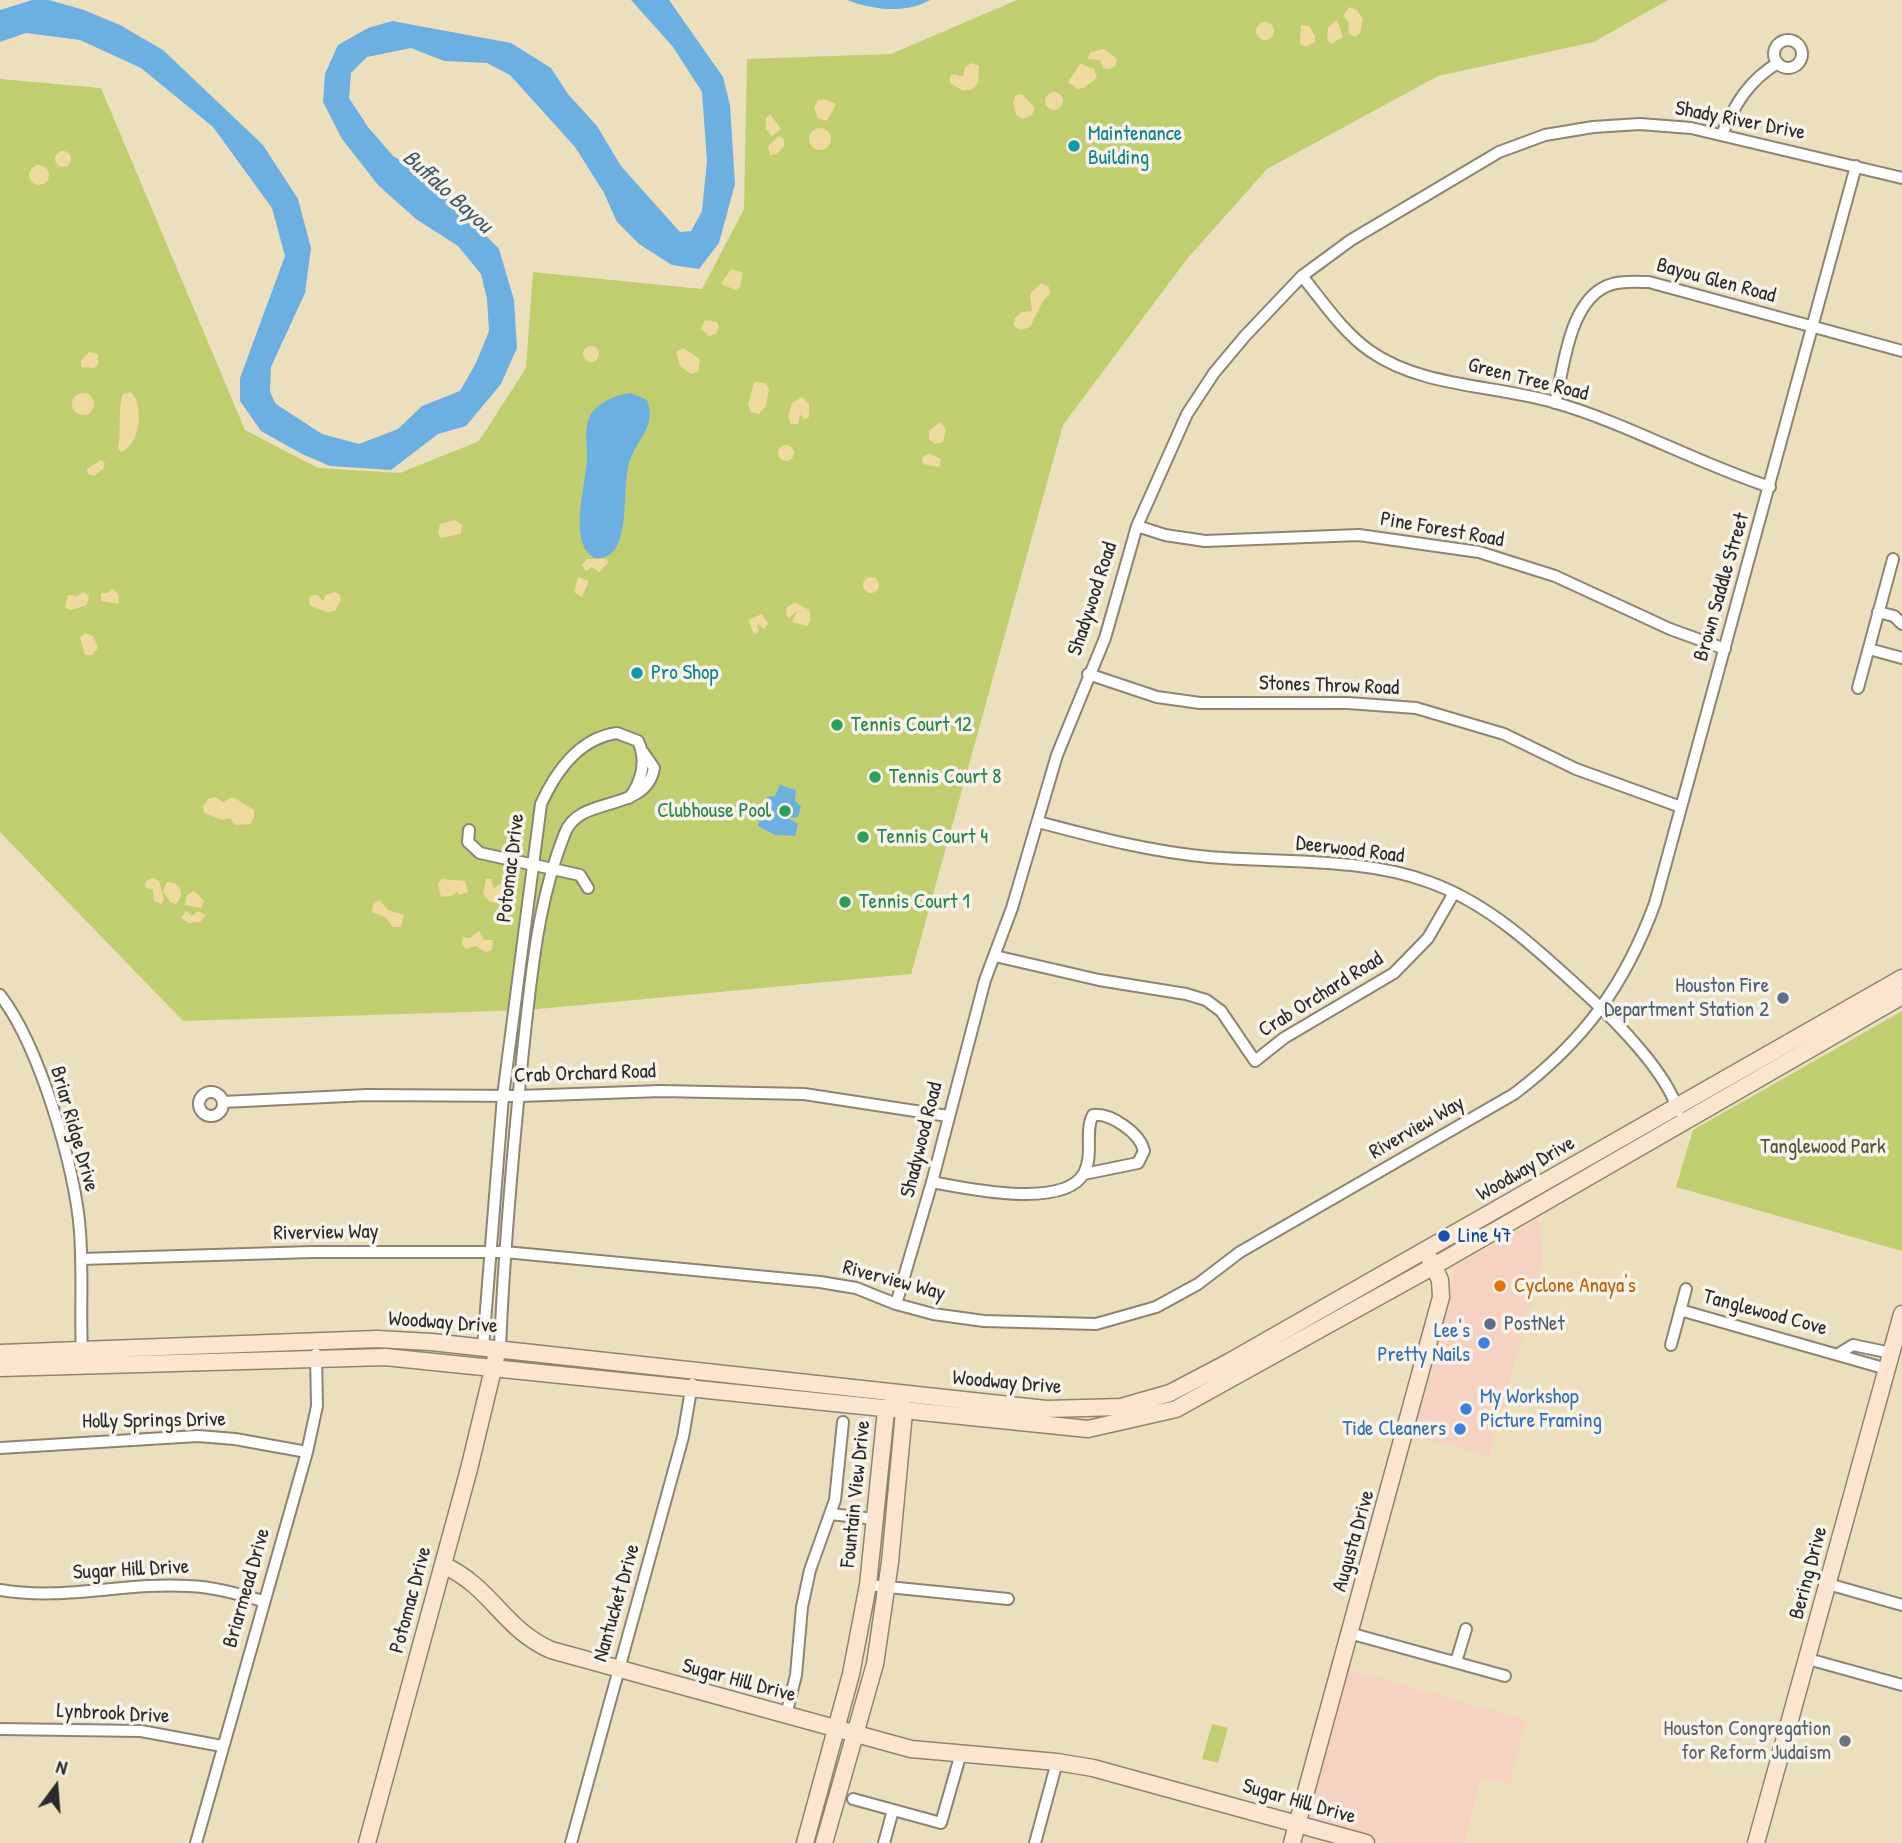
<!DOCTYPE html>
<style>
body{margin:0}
#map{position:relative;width:1902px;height:1843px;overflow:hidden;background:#ecdfbe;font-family:"Patrick Hand",sans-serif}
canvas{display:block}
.north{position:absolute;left:21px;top:1752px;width:70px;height:70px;-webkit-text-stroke:5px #f7f3e8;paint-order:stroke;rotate:16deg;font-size:19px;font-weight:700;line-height:28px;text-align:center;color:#2b2b2b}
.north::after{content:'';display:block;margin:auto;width:24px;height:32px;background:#2b2b2b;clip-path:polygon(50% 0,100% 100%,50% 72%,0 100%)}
</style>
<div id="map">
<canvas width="1902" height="1843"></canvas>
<div class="north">N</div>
</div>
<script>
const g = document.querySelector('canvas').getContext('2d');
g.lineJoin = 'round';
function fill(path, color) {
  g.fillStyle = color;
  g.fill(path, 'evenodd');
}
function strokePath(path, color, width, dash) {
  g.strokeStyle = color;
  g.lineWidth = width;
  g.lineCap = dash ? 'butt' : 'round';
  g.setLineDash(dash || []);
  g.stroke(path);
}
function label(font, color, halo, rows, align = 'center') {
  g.font = font + ' "Patrick Hand",sans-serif';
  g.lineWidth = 7;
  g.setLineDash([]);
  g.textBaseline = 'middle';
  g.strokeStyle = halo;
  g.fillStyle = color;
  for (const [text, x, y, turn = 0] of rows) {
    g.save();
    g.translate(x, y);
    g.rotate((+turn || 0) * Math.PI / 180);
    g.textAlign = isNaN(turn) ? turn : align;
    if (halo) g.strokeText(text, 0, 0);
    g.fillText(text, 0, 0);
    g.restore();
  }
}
const built = new Path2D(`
 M 1539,1218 L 1543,1262 L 1489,1456 L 1411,1435 L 1456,1266 Z
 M 1348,1669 L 1526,1720 L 1510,1784 L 1481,1779 L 1464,1843 L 1387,1843 L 1307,1822 Z`);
const green = new Path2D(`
 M 1017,0 L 1668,0 L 1594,42 L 1438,76 L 1267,169 L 1187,259 L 1063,425 L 911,974 L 528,1010 L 183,1021 L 0,832 L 0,79 L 101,88 L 245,430 L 318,468 L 400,473 L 479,441 L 526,368 L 533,272 L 702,289 L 744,209 L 747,59 L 891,54 Z
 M 1902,1011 L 1902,1251 L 1676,1187 L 1693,1130 Z
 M 1212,1724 L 1228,1728 L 1218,1763 L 1202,1759 Z`);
const sand = new Path2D(`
 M 1349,7 L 1357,10 L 1363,19 L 1360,33 L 1355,37 L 1348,33 L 1349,23 L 1343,16 Z
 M 1337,20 L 1343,37 L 1331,44 L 1327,40 L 1328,27 Z
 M1256 31a9 9 0 1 1 18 0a9 9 0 1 1-18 0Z
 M 1301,25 L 1309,26 L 1315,36 L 1315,42 L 1306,47 L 1300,44 Z
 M 1104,49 L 1117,59 L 1116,65 L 1110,69 L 1103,68 L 1100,60 L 1087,59 L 1091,52 Z
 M 971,63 L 979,66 L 978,83 L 973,89 L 963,91 L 950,83 L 950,76 L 954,74 L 963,77 L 965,67 Z
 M 1080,64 L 1094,69 L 1097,78 L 1084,88 L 1077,89 L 1068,82 Z
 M1045 101a9 9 0 1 1 18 0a9 9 0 1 1-18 0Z
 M 1022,94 L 1035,108 L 1032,115 L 1023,119 L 1016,115 L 1013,102 L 1016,95 Z
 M 824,99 L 836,104 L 827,121 L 818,118 L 814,108 L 818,100 Z
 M 770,114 L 781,129 L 772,136 L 766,129 L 766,118 Z
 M809 139a11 11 0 1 1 22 0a11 11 0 1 1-22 0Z
 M 779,136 L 784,139 L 784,146 L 777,154 L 770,155 L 768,146 Z
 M55 159a8 8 0 1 1 16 0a8 8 0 1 1-16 0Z
 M29 175a10 10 0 1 1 20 0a10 10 0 1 1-20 0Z
 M 731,269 L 743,273 L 740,287 L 736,290 L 721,284 Z
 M 1041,283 L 1049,287 L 1050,294 L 1043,301 L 1030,327 L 1021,330 L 1014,326 L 1015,318 L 1022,312 L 1032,311 L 1030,294 Z
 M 705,320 L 717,322 L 719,327 L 716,334 L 709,336 L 701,329 Z
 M583 354a8 8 0 1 1 16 0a8 8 0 1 1-16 0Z
 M 683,348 L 700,359 L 698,372 L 691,374 L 680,366 L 676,352 Z
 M 89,352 L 98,354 L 98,364 L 94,368 L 81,367 L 81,360 Z
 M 754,382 L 765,383 L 769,389 L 766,406 L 759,414 L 751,412 L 748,405 Z
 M 131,392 C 144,405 141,445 121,452 L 118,449 C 122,432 117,410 123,394 Z
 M72 404a11 11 0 1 1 22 0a11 11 0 1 1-22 0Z
 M 802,397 L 809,404 L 809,417 L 804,420 L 800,414 L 798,424 L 791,424 L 788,417 L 792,403 Z
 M 940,422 L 946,429 L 943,442 L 935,444 L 929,439 L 929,431 Z
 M778 453a8 8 0 1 1 16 0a8 8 0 1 1-16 0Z
 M 929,453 L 941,459 L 939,467 L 923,464 L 922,458 Z
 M 101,460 L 105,463 L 103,469 L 94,476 L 88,474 L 87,469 Z
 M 455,520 L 462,525 L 461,534 L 441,538 L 438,533 L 440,524 Z
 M 587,559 L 606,559 L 609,562 L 599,572 L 592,567 L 586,571 L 582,565 Z
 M 578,577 L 589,581 L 582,597 L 574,592 Z
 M863 585a8 8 0 1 1 16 0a8 8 0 1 1-16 0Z
 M 112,589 L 118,594 L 119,604 L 101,601 L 101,593 L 108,593 Z
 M 83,592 L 89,596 L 87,605 L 71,610 L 65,608 L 68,595 L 77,596 Z
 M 335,592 L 340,595 L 341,600 L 335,611 L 328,612 L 310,606 L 309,599 L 312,595 L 318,595 L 323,601 L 326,595 Z
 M 795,602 L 809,610 L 811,619 L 807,626 L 792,622 L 797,611 L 789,618 L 786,615 L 787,607 Z
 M 762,614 L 768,624 L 764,629 L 757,624 L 759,632 L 754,634 L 748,620 Z
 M 85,633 L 93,636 L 98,648 L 92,655 L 85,655 L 80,637 Z
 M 233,797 L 254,810 L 254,818 L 250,824 L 235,825 L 230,818 L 222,820 L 204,813 L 203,806 L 208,799 L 215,797 L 223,802 Z
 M 153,878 L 159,881 L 164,899 L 161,904 L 154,901 L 153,890 L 145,887 L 146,881 Z
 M 442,879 L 465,881 L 468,892 L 459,895 L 457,891 L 454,895 L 441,897 L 438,884 Z
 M 486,879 L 491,879 L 494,888 L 500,884 L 505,887 L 504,897 L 498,903 L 490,902 L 483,894 Z
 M 167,882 L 174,883 C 183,888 183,897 176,904 L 171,903 L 163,891 Z
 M 194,891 L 204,901 L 201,908 L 185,905 L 187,895 Z
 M 379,900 L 388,910 L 404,915 L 401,927 L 393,927 L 385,917 L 372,912 L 373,904 Z
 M 186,911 L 192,916 L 198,911 L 206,915 L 200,922 L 189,923 L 181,918 Z
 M 479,931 L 484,940 L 493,940 L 492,950 L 486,952 L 476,946 L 466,949 L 462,945 L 463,937 L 470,938 Z`);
const water = new Path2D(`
 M 32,0 L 49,0 L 84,10 L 120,25 L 163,50 L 263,145 L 298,199 L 311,248 L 305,293 L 271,367 L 270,392 L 276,404 L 322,434 L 359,444 L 398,429 L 422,406 L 460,391 L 476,363 L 489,331 L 487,299 L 481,274 L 458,246 L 416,219 L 378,185 L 342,139 L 323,102 L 325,74 L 338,45 L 368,28 L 392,21 L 511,43 L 551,68 L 568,94 L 597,126 L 621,166 L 680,232 L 691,231 L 702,211 L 707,161 L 702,92 L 673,47 L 631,0 L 669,0 L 723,77 L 730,105 L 735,184 L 719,243 L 699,269 L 672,265 L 639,244 L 617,222 L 604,193 L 575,147 L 510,75 L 487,63 L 444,61 L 411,48 L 367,57 L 351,73 L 349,98 L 368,127 L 393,156 L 426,175 L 499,249 L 514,300 L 517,348 L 501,384 L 466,426 L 438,434 L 391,470 L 330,466 L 302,454 L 261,431 L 240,401 L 240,378 L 285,256 L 272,208 L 213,127 L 141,68 L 80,40 L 26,33 L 0,42 L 0,10 Z
 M 847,0 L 930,0 C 905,14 873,10 847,0 Z
 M 631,393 L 647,400 C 657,426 637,439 630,460 C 622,487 629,521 617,546 C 612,555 605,559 595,558 C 567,544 586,484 587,460 C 588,446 583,429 590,416 C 597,403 617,394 631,393 Z
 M 780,785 L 796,790 L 795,801 L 801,806 L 798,817 L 788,818 L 798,824 L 795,836 L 775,835 L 758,826 L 761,814 L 773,814 L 765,808 L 767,797 L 775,796 Z`);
const street = new Path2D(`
 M1774 54a14 14 0 1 1 28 0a14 14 0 1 1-28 0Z
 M 1722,134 C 1735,104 1749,80 1778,63
 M 1302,276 C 1323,302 1343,332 1370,351 C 1421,387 1494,385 1553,402 C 1627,423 1696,463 1770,487
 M 1555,403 C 1564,368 1568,310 1601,289 C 1615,280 1633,282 1649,282 L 1902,351
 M 1137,526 L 1165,535 L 1205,541 L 1359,535 L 1479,552 L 1555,576 L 1670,629 L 1725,649
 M 1878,612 L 1894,616 L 1902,624
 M 1869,649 L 1902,658
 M 1088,674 L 1157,697 L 1200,703 L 1348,703 L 1416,708 L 1504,734 L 1576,769 L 1681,807
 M 1858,688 L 1893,559
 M 1038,822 C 1095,837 1151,852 1209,857 C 1281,863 1361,857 1429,882 C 1491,904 1540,952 1587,995 C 1617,1022 1667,1073 1678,1111
 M 469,830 L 468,842 L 480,853 L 580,875 L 588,888
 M 995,956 L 1099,980 L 1186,994 L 1206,1000 L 1221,1011 L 1255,1061 L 1284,1038 L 1394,973 L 1428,938 L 1454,893
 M 0,995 C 39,1045 76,1169 80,1232 C 83,1273 80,1314 82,1355
 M199 1104a12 12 0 1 1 24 0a12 12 0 1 1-24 0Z
 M 223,1102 L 367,1095 L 519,1096 L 661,1091 L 804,1094 L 948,1116
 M 932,1182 C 965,1188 1064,1210 1084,1173 C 1094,1155 1084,1131 1093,1115 C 1111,1113 1140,1133 1144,1151 L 1138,1163 L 1084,1174
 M 81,1259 L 312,1252 L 505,1252 L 820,1282 L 856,1288 L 896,1304 L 933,1314 L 984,1321 L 1096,1324 L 1156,1307 L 1198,1284 L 1240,1252 L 1514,1094 C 1584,1041 1625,985 1655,903 L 1856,166
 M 896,1304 L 932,1182 L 985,980 L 1012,908 L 1057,755 L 1105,638 L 1137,526 L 1187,414 L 1214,373 L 1245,336 L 1302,276 L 1351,240 L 1499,152 L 1545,135 L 1593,127 L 1640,124 L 1691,128 L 1902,178
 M 1680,1310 L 1887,1369
 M 1671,1345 L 1686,1289
 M 483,1347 L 503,1096 L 541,804 C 555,773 579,738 617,733 L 638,741 C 647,760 642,782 629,798
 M 500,1348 C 504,1249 513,1150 523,1051 C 531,978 537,903 565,833 C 580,794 646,814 654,768 L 643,752
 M 1840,1353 L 1853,1345 L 1891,1353
 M 0,1448 L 198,1436 L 235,1439 L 307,1452
 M 831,1514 L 874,1519
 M 1828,1584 L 1902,1605
 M 868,1585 L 1008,1599
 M 0,1590 C 64,1601 125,1582 189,1586 C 214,1587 238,1594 263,1601
 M 1349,1633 L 1505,1676
 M 1808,1659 L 1902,1685
 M 1456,1662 L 1466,1629
 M 786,1715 L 796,1675 L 802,1607 L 810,1570 L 835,1500 L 843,1422
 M 0,1729 L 141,1731 L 222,1746
 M 853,1799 L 941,1823 L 961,1753
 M 196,1843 L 307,1452 L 317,1406 L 316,1354
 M 571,1843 L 683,1437 L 692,1384
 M 884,1843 L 893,1810
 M 1035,1843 L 1057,1762`);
const secondary = new Path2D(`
 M 0,1353 L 377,1339 L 431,1342 L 1046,1409 L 1121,1407 L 1170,1393 L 1229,1362 L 1902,978
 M 0,1368 L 385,1357 L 1088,1429 L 1176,1409 L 1434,1266 L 1902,996
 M 443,1565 C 492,1587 503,1629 551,1650 L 911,1749 L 1057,1762 L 1093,1768 L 1366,1843
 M 367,1843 L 469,1469 L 496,1357
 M 805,1843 L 851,1674 L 868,1585 L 886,1410 L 893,1402
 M 824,1843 L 875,1664 L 890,1562 L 904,1412 L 901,1403
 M 1292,1843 L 1441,1297 L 1440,1280 L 1430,1259
 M 1756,1843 L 1902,1314`);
const markers = [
 [1074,146,7,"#0f9aa8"],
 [637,673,7,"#0f9aa8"],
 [837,725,7,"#2e9e5b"],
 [875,777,7,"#2e9e5b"],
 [785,811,7,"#2e9e5b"],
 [863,837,7,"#2e9e5b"],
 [845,902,7,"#2e9e5b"],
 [1783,998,7,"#5c6f8a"],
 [1444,1236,7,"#1a4fb4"],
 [1500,1286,7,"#e8710a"],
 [1490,1324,7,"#5c6f8a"],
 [1484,1343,7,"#3f7fe0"],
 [1466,1409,7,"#3f7fe0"],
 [1460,1429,7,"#3f7fe0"],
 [1845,1741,7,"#6b7280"]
];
const streetNames = [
 ["Shady River Drive",1740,121,11],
 ["Bayou Glen Road",1716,281,15],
 ["Green Tree Road",1528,380,14],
 ["Pine Forest Road",1442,530,10],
 ["Brown Saddle Street",1722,587,-74],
 ["Shadywood Road",1093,599,-72],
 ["Stones Throw Road",1329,686,2],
 ["Deerwood Road",1350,850,7],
 ["Potomac Drive",511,868,-83],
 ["Crab Orchard Road",1321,995,-32],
 ["Crab Orchard Road",585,1074,-2],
 ["Riverview Way",1417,1128,-30],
 ["Briar Ridge Drive",74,1129,74],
 ["Shadywood Road",922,1140,-76],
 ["Woodway Drive",1526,1169,-30],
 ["Riverview Way",326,1233,-1],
 ["Riverview Way",894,1281,15],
 ["Tanglewood Cove",1765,1313,15],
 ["Woodway Drive",443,1323,4],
 ["Woodway Drive",1007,1383,5],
 ["Holly Springs Drive",154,1421,-1],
 ["Fountain View Drive",856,1494,-84],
 ["Augusta Drive",1354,1541,-74],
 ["Sugar Hill Drive",131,1570,-3],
 ["Bering Drive",1809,1573,-75],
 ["Briarmead Drive",247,1588,-74],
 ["Potomac Drive",411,1600,-75],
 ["Nantucket Drive",617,1603,-74],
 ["Sugar Hill Drive",739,1681,15],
 ["Lynbrook Drive",113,1714,3],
 ["Sugar Hill Drive",1299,1802,16]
];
const cultureNames = [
 ["Maintenance",1088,134],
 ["Building",1088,158],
 ["Pro Shop",651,673]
];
const leisureNames = [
 ["Tennis Court 12",851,725],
 ["Tennis Court 8",889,777],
 ["Clubhouse Pool",771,811,"right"],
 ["Tennis Court 4",877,837],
 ["Tennis Court 1",859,902]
];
const serviceNames = [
 ["Houston Fire",1769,986],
 ["Department Station 2",1769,1010],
 ["PostNet",1504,1324,"left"]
];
const parkNames = [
 ["Tanglewood Park",1823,1147]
];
const transitNames = [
 ["Line 47",1458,1236]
];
const foodNames = [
 ["Cyclone Anaya's",1514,1286]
];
const shopNames = [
 ["Lee's",1470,1331],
 ["Pretty Nails",1470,1355],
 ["My Workshop",1480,1397,"left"],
 ["Picture Framing",1480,1421,"left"],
 ["Tide Cleaners",1446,1429]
];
const worshipNames = [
 ["Houston Congregation",1831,1729],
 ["for Reform Judaism",1831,1753]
];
const waterNames = [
 ["Buffalo Bayou",447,192,42]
];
fill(built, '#f6d2c3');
fill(green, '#c1ce70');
fill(sand, '#eeda9e');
fill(water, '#6cb0e2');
strokePath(street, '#8c8574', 14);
strokePath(secondary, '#8c8574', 19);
strokePath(street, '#fff', 10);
strokePath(secondary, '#fbe5cf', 16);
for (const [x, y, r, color] of markers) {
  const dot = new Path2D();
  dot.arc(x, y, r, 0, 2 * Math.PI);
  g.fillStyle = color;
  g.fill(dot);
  strokePath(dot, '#f7f3e8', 2.5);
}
label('21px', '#2b2b2b', '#f7f3e8', streetNames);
label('21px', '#0d838f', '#f7f3e8', cultureNames, 'left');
label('21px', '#27864d', '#f7f3e8', leisureNames, 'left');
label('21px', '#4e5e75', '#f7f3e8', serviceNames, 'right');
label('21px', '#50543c', '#f7f3e8', parkNames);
label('21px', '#164399', '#f7f3e8', transitNames, 'left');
label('21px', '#c56008', '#f7f3e8', foodNames, 'left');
label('21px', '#366cbe', '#f7f3e8', shopNames, 'right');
label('21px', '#5b616d', '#f7f3e8', worshipNames, 'right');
label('italic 23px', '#425a6b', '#f7f3e8', waterNames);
</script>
